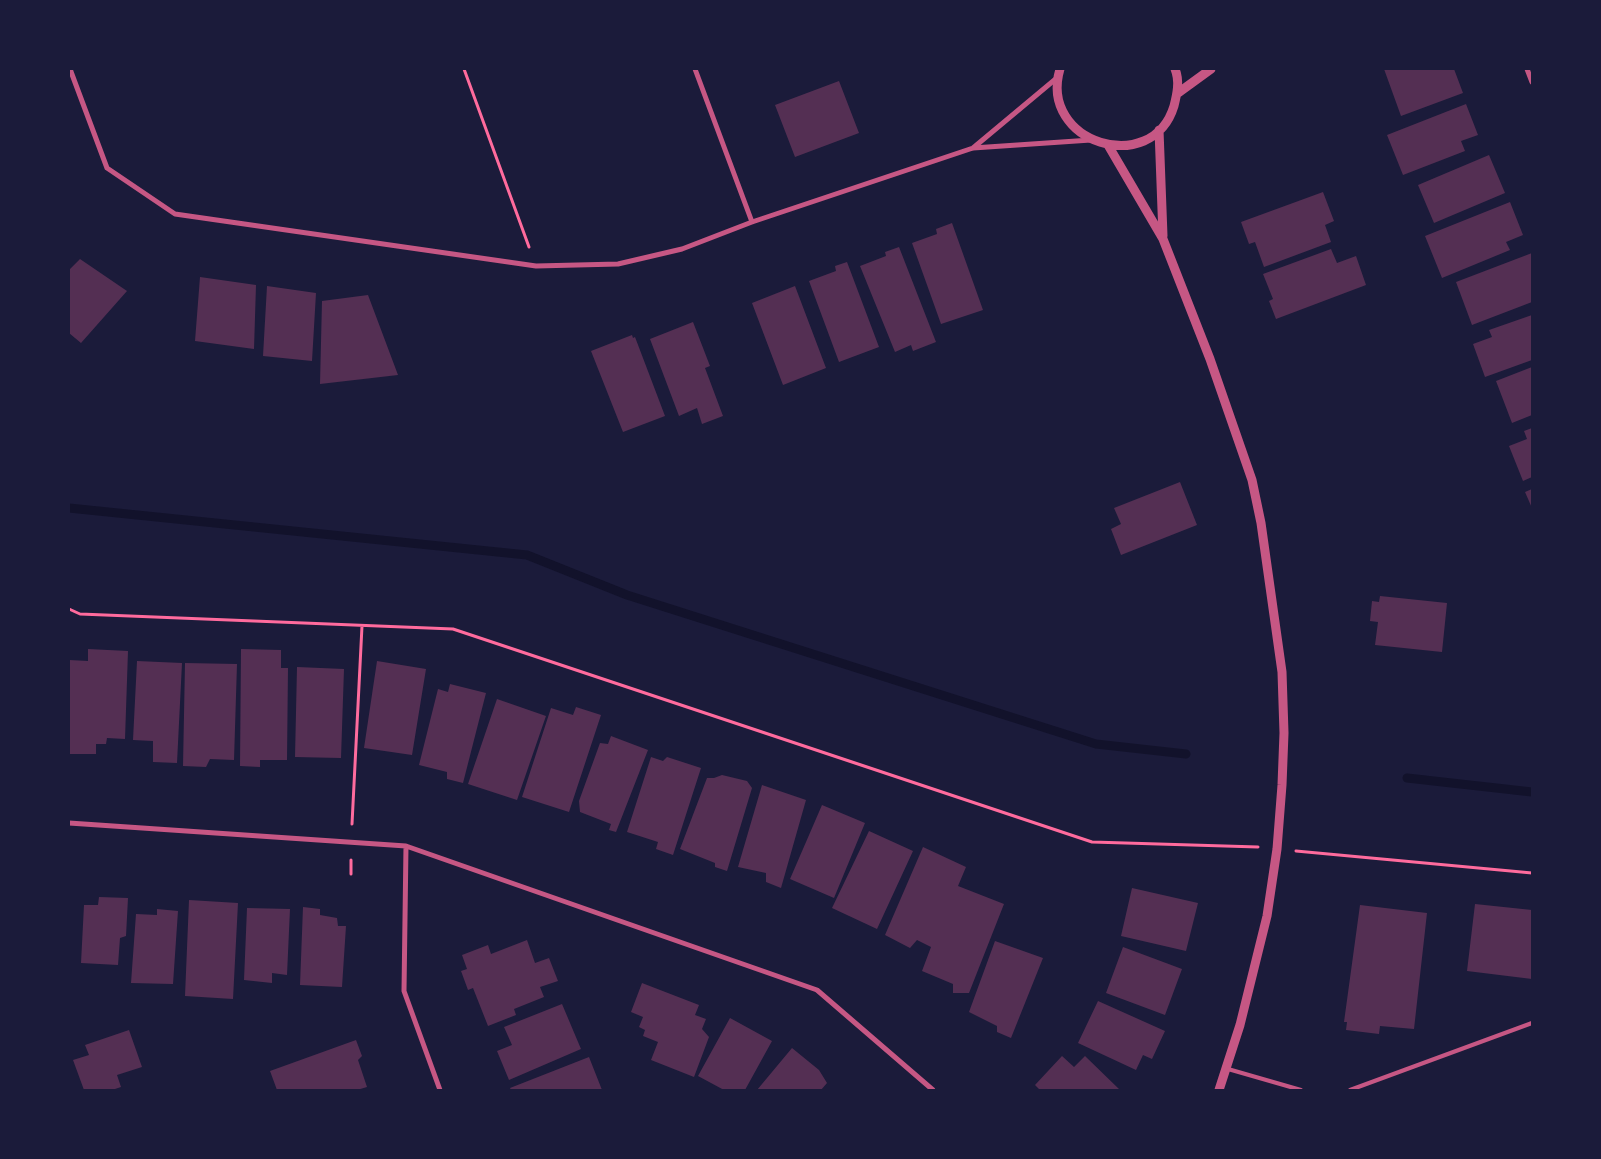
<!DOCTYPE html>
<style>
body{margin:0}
#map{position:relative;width:1601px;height:1159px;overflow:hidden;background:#1b1b3a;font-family:Jost,sans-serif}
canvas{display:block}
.frame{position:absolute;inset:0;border:70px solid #1b1b3a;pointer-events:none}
</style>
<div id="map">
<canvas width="1601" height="1159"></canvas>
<div class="frame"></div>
</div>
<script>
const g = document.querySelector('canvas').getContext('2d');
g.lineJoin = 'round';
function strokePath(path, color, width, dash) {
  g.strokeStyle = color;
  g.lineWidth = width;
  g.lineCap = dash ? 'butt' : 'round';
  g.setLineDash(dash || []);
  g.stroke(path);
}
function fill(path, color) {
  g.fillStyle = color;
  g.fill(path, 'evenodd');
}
const stream = new Path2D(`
 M 69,508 L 527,555 L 627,595 L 1096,744 L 1186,754
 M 1407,778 L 1532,792`);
const building = new Path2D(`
 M 1384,69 L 1454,69 L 1463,93 L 1401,116 Z
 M 839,81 L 859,133 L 795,157 L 775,105 Z
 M 1466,104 L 1478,135 L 1461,141 L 1465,151 L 1403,175 L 1387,135 Z
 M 1489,155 L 1505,193 L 1434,223 L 1418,185 Z
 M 1323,192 L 1334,221 L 1325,225 L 1331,242 L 1264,267 L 1255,242 L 1249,244 L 1241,222 Z
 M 1510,202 L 1523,235 L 1506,242 L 1510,250 L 1442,278 L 1425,236 Z
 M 952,223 L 983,310 L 941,324 L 912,243 L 937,234 L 936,229 Z
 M 899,247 L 936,342 L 913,351 L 911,345 L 895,352 L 860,266 L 886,256 L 885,252 Z
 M 1331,249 L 1337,263 L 1356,256 L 1366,285 L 1276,319 L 1269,301 L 1273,299 L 1263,274 Z
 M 1532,253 L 1532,302 L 1472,325 L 1456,282 Z
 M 80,259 L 127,291 L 81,343 L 69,333 L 69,270 Z
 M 847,262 L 879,347 L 839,362 L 809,281 L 836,271 L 835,266 Z
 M 200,277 L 256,285 L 254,349 L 195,341 Z
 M 267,286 L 316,293 L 312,361 L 263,356 Z
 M 795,286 L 826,368 L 783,385 L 752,303 Z
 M 368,295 L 398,375 L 320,384 L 322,301 Z
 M 1532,315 L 1532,360 L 1485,377 L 1473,344 L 1492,337 L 1489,330 Z
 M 693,322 L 710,366 L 705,368 L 723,416 L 702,424 L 697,408 L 679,416 L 650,339 Z
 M 632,335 L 633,338 L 635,337 L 665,416 L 623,432 L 591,351 Z
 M 1532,367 L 1532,415 L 1512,423 L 1496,381 Z
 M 1532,428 L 1532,477 L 1523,481 L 1509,446 L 1527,439 L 1524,431 Z
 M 1180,482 L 1197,525 L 1121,555 L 1111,529 L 1121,524 L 1114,508 Z
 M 1532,489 L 1532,508 L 1525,492 Z
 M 1380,596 L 1447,603 L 1442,652 L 1375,645 L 1378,622 L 1370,621 L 1372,601 L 1379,602 Z
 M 88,649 L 128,651 L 125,739 L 107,738 L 106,744 L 96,744 L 96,754 L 69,754 L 69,660 L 88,661 Z
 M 241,649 L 281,650 L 281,668 L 288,668 L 287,760 L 260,760 L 260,767 L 240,766 Z
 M 137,661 L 182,663 L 177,763 L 153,762 L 153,741 L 133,740 Z
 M 377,661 L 426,669 L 412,755 L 364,748 Z
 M 185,663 L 237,664 L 234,760 L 210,759 L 206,767 L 183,766 Z
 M 297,667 L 344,669 L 341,758 L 295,757 Z
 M 450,684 L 486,693 L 463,783 L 447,779 L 447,772 L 419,765 L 438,689 L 448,692 Z
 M 497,699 L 546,716 L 517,800 L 468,784 Z
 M 576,707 L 601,715 L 569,812 L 522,797 L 551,708 L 573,715 Z
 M 611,736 L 648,750 L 616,832 L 609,830 L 611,824 L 580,812 L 579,801 L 600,743 L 608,744 Z
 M 651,757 L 663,761 L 667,757 L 701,768 L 673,855 L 656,849 L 658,842 L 627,832 Z
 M 722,775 L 747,781 L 752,788 L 727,871 L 715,867 L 715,863 L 680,849 L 707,778 L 714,778 Z
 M 762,785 L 806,800 L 781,888 L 766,882 L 766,873 L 738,867 Z
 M 822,805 L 865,823 L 834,898 L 790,879 Z
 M 869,831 L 913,851 L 877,929 L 832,908 Z
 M 923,847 L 966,867 L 958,886 L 1004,904 L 969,993 L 953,993 L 953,984 L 922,971 L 931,947 L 917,940 L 910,948 L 885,935 Z
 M 1132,888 L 1198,903 L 1186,951 L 1121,936 Z
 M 99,897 L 128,898 L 126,936 L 120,938 L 118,965 L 81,963 L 84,905 L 98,905 Z
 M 189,900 L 238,903 L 233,999 L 185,996 Z
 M 1475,904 L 1532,910 L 1532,979 L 1467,971 Z
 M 1360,905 L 1427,913 L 1414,1029 L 1380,1026 L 1379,1034 L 1346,1030 L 1347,1022 L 1344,1022 Z
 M 303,907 L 320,909 L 320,915 L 337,918 L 338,926 L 346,926 L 342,987 L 300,985 Z
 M 247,908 L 290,909 L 287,975 L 272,973 L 272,983 L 244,980 Z
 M 157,909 L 178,911 L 173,984 L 131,983 L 136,914 L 157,915 Z
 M 527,940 L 535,963 L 549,958 L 558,981 L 540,987 L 544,997 L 514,1009 L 516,1015 L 488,1026 L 473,988 L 468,990 L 461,971 L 467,969 L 462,955 L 488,945 L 491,954 Z
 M 995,941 L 1043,958 L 1011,1038 L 997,1032 L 997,1026 L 969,1012 Z
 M 1123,947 L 1182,969 L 1165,1015 L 1106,993 Z
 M 642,983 L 699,1005 L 695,1015 L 706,1019 L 702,1029 L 709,1037 L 694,1077 L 651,1060 L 658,1042 L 643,1036 L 645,1030 L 639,1027 L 643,1017 L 631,1012 Z
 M 1098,1001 L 1165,1031 L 1152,1059 L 1143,1055 L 1136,1070 L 1078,1043 Z
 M 562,1004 L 581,1049 L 509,1080 L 497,1051 L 512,1045 L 504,1027 Z
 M 730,1018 L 772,1041 L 745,1090 L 724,1090 L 698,1076 Z
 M 129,1030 L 142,1067 L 117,1075 L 121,1087 L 112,1090 L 84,1090 L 73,1060 L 89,1055 L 85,1045 Z
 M 356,1040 L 362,1056 L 358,1060 L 367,1087 L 357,1090 L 277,1090 L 270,1071 Z
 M 792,1048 L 819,1070 L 827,1083 L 821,1090 L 757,1090 Z
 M 1062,1056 L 1074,1067 L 1085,1056 L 1120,1090 L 1040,1090 L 1035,1085 Z
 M 589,1057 L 602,1090 L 511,1090 L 510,1088 Z`);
const path = new Path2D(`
 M 464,69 L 529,247
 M 69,609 L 80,614 L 453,629 L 1092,842 L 1258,847
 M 352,824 L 362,626
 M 1296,851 L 1532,873
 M 351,874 L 351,860`);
const service = new Path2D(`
 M 1228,1069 L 1301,1090
 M 1350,1090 L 1532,1023`);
const minor = new Path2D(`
 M 70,69 L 107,168 L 175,214 L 536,266 L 618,264 L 682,249 L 752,222 L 973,148 L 1091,140
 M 695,69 L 752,222
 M 1527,69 L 1532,82
 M 973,148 L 1058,77
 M 69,823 L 406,846 L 817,990 L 933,1090
 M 406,846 L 404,991 L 440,1090`);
const tertiary = new Path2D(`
 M 1060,69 C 1038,143 1152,178 1174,106 C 1177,94 1180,81 1175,69
 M 1178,93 L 1211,69
 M 1159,130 L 1163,236
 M 1108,145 L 1163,239 L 1210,359 L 1252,480 L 1261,523 L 1282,672 L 1284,733 L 1282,785 L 1277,849 L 1267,916 L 1240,1025 L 1219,1090`);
strokePath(stream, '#12122b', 9);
fill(building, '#542f53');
strokePath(path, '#ff6b9d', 3);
strokePath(service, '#c65784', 4);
strokePath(minor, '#c65784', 5);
strokePath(tertiary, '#c65784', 9);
</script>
